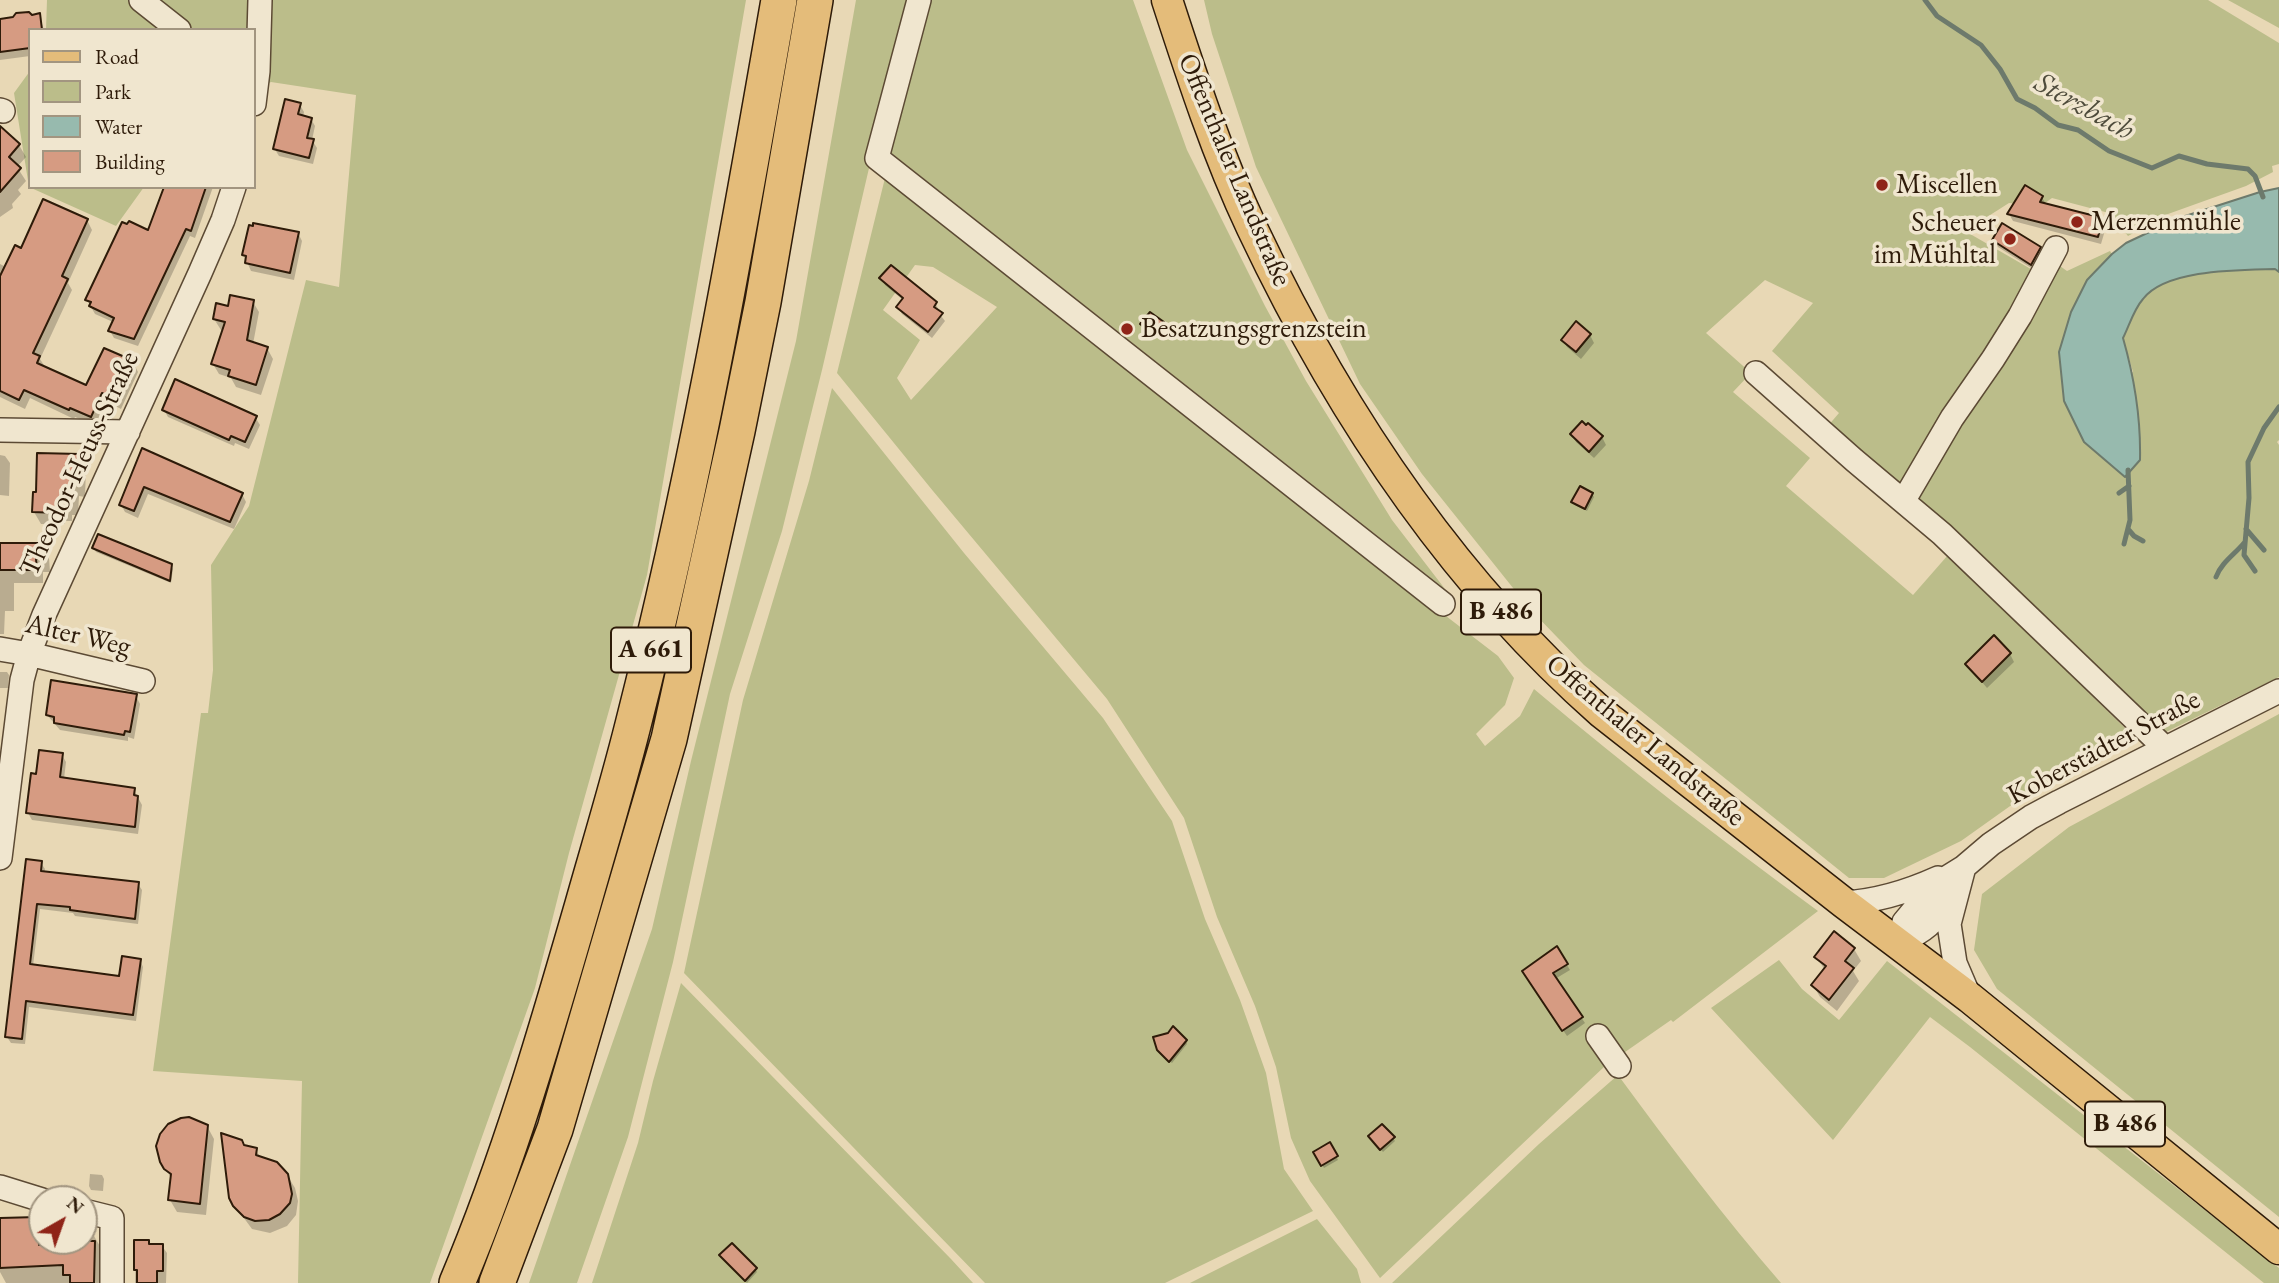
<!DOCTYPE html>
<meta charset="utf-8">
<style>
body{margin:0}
#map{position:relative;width:2279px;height:1283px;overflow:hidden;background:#e8d8b5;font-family:"EB Garamond",serif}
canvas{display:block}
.legend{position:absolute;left:28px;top:28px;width:228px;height:161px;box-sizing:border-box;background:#f0e6cf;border:2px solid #a29580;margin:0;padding:9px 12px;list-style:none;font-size:21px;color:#2e1b09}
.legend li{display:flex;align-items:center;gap:14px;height:35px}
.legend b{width:35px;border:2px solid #a29580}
.north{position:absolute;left:28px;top:1185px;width:70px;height:70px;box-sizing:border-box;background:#f0e6cf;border:2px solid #a29580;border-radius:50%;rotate:40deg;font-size:19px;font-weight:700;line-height:28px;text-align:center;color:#2e1b09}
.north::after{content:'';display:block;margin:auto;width:24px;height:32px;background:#8f2418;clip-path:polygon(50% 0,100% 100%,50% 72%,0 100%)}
</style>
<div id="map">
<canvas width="2279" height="1283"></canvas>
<ul class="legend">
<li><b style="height:9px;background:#e4bc7a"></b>Road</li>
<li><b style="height:19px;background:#bbbd8a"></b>Park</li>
<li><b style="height:19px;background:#97baae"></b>Water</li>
<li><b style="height:19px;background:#d69b82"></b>Building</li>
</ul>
<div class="north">N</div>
</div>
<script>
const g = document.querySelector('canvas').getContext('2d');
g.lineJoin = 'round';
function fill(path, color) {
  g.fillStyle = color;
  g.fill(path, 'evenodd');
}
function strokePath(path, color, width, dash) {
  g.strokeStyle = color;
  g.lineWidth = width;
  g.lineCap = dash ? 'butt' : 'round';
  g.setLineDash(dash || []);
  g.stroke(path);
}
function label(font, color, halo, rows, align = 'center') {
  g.font = font + ' "EB Garamond",serif';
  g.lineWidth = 7;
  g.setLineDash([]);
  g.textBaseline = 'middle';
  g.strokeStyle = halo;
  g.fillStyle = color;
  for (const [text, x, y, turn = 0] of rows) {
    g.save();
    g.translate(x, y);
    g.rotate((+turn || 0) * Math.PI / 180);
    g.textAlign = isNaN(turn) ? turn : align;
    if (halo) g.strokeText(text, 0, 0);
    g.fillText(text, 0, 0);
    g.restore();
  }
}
const green = new Path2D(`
 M 47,0 L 746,0 L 647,575 L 569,853 L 535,988 L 430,1283 L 298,1283 L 302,1081 L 153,1071 L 201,713 L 208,713 L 213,670 L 211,565 L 249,506 L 306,280 L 339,287 L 356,95 L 271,82 L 254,91 L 254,30 L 46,30 Z
 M 856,0 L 914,0 L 873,151 L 822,370 L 782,531 L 730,694 L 673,962 L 628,1137 L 577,1283 L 529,1283 L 652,929 L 691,761 L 796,341 Z
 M 928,0 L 1133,0 L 1187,150 L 1265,306 L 1306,381 L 1392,520 L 1445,589 L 890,152 Z
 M 1204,0 L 2208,0 L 2279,43 L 2279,164 L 2272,166 L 2273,172 L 2246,186 L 2168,214 L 2128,236 L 2109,213 L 2052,198 L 2041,206 L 2009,203 L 1965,231 L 2036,272 L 2047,257 L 2067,271 L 2110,251 L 2112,254 L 2087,280 L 2071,312 L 2059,352 L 2064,401 L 2133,372 L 2123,338 C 2129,326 2134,309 2143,299 C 2166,269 2240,270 2275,269 L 2279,272 L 2279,440 L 2277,442 L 2279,445 L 2279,677 L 2164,733 L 2033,605 L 1961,540 L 1827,427 L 1839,413 L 1772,351 L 1813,303 L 1765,280 L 1706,333 L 1751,373 L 1733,392 L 1810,458 L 1786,486 L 1913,595 L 1948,555 L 2131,734 L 2020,799 L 1961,841 L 1884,878 L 1849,878 L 1584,665 L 1529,608 L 1422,474 L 1360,384 L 1256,167 L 1212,34 Z
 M 2228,0 L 2279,0 L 2279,28 Z
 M 30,71 L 30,187 L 144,187 L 116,226 L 29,187 L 14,93 Z
 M 885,178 L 1078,333 L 1498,656 L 1514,678 L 1505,705 L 1476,734 L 1485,746 L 1520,716 L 1534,689 C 1626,767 1721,840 1818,911 L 1673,1022 L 1671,1020 L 1605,1066 L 1380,1278 L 1310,1181 L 1291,1138 L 1276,1067 L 1255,1006 L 1217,917 L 1184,818 L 1107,699 L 933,491 L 837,373 ZM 915,265 L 933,267 L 997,307 L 911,400 L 897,378 L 920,340 L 883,310 Z
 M 832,388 L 964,553 L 1103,718 L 1172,821 L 1205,919 L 1240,1000 L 1266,1073 L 1284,1169 L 1313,1211 L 1165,1283 L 985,1283 L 684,973 L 743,700 L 809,481 Z
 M 2279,714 L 2279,1217 L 1997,989 L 1974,950 L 1982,894 L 2069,827 Z
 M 1779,960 L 1802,989 L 1839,1020 L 1887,961 L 2279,1268 L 2279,1283 L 2264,1283 L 1970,1047 L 1930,1017 L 1833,1140 L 1711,1008 Z
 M 681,983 L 951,1259 L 973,1283 L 592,1283 L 638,1143 L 653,1081 Z
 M 1618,1075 C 1670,1146 1723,1216 1781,1283 L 1392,1283 L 1539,1144 Z
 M 1317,1219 L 1357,1269 L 1361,1283 L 1190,1283 Z`);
const water = new Path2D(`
 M 2279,188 L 2279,272 L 2275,269 C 2240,270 2166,269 2143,299 C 2134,309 2129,326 2123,338 C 2135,380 2141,417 2140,460 L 2125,477 L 2084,442 L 2064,401 L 2059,352 L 2071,312 L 2087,280 L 2112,254 L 2126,243 L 2179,218 L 2260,192 Z`);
const shadow = new Path2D(`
 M 39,15 L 44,30 L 30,30 L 30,56 L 0,60 L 0,20 Z
 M 300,105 L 304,112 L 303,117 L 311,119 L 315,126 L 312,140 L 317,148 L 313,164 L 279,156 L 274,148 Z
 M 0,125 L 19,145 L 26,157 L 17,167 L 26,181 L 18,190 L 21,194 L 12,204 L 13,208 L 0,217 Z
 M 166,187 L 213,187 L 195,238 L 190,236 L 138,346 L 114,338 L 110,331 L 113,322 L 95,314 L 87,300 L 149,232 Z
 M 2042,198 L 2047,205 L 2101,220 L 2106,227 L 2101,244 L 2013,221 L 2009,214 Z
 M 87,220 L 92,230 L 68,283 L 72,290 L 40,359 L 45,367 L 87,388 L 133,362 L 138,372 L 121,409 L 108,402 L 97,426 L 75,417 L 74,419 L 30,398 L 25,409 L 0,397 L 0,264 L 6,267 L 22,250 Z
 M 298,233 L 302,241 L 294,280 L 251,271 L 244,255 Z
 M 1994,240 L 2039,248 L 2044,256 L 2036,271 L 1998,247 Z
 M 882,279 L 935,303 L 939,310 L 938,312 L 945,321 L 932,338 L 902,314 L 898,307 L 903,300 L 885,285 Z
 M 253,302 L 259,312 L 253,344 L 267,348 L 273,359 L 261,395 L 236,387 L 231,378 L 219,374 L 213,364 L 224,330 L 221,330 L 214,319 L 229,308 Z
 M 1142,324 L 1162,324 L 1164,327 L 1156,337 Z
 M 1576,324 L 1590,335 L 1594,343 L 1581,359 L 1567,347 L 1563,340 Z
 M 164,410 L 255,417 L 260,425 L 249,449 L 235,443 L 234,446 L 168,417 Z
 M 1572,434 L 1602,437 L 1606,445 L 1594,458 L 1576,442 Z
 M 143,450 L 242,494 L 246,502 L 234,529 L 148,494 L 138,518 L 125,512 L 121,505 Z
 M 0,455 L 5,456 L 10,463 L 9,496 L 0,495 Z
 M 79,456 L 86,468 L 85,497 L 79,496 L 78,515 L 72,515 L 72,521 L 65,521 L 65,524 L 41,524 L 34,512 Z
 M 1592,494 L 1594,497 L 1587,511 L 1575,505 L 1573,502 Z
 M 0,545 L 42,545 L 49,558 L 50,572 L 43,572 L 43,583 L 14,583 L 14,611 L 5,611 L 4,634 L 0,634 Z
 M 94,548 L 171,566 L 173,569 L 171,583 L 96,552 Z
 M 2010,654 L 2014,662 L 1987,688 L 1967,664 Z
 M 0,672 L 7,672 L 9,675 L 8,688 L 0,688 Z
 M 136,696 L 140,704 L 134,739 L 128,737 L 128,741 L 60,730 L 47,715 Z
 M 62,755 L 66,762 L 64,779 L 134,790 L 142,805 L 138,834 L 32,820 L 28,813 L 37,776 Z
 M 41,863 L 45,869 L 44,874 L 138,884 L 142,890 L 138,924 L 75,916 L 73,913 L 40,909 L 33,966 L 121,978 L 140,960 L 143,967 L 136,1021 L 29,1007 L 25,1044 L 11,1043 L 7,1037 Z
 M 1557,949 L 1570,970 L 1555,979 L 1585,1023 L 1567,1036 L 1527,977 Z
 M 1854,949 L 1861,961 L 1853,971 L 1859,981 L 1837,1011 L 1820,997 L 1813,985 L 1825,970 L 1816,957 Z
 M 1169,1034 L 1186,1041 L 1187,1044 L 1172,1063 L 1161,1053 Z
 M 207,1126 L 214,1139 L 206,1215 L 177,1212 L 170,1200 L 172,1180 L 166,1169 Z
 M 1393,1138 L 1395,1141 L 1383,1152 L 1372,1140 Z
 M 1330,1144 L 1338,1160 L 1324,1168 L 1315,1153 Z
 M 245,1147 L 256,1150 L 261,1159 L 287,1175 L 295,1188 L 298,1201 L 296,1215 L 287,1226 L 270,1233 L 252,1229 L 238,1210 Z
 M 90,1174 L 102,1175 L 104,1179 L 103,1191 L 91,1190 L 89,1186 Z
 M 37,1218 L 42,1227 L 42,1241 L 48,1241 L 48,1247 L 72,1247 L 73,1241 L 84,1241 L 84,1236 L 94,1236 L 104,1253 L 104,1283 L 6,1283 L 0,1272 L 0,1220 Z
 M 136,1241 L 148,1242 L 150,1245 L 162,1246 L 167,1253 L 166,1283 L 135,1283 Z
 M 723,1259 L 755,1269 L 757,1272 L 747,1283 Z`);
const stream = new Path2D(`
 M 1925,0 L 1937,16 L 1981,45 L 2000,69 L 2017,99 L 2035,108 L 2058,125 L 2078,130 L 2109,151 L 2152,168 L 2179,156 L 2207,164 L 2248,169 L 2255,176 L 2263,197
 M 2119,493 L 2129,486
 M 2128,529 L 2134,536 L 2143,541
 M 2246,529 L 2264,550
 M 2124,544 L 2130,520 L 2128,470
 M 2255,571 L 2244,555 L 2249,498 L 2248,462 L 2264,428 L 2279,407
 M 2216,577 C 2221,563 2235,554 2244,543`);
const building = new Path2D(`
 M 29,12 L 32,15 L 40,13 L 42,30 L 30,30 L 30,48 L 0,52 L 0,19 L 13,17 L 16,13 Z
 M 285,99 L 301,103 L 298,114 L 312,118 L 307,138 L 314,139 L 309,158 L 273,149 Z
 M 0,126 L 20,144 L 9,157 L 21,168 L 0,192 Z
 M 2025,185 L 2043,196 L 2040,202 L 2103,218 L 2098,237 L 2007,214 Z
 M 164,187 L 206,187 L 191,231 L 186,229 L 134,339 L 108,331 L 114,318 L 89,306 L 91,302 L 85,300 L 122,222 L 127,224 L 129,221 L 148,230 Z
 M 43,199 L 88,219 L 62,276 L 68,279 L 33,353 L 40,356 L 37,363 L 86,385 L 104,348 L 134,361 L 115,400 L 102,393 L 91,417 L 70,408 L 69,410 L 24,390 L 19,400 L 0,391 L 0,276 L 15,245 L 21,248 Z
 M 253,223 L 299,232 L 290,273 L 245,263 L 246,256 L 242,255 L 249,225 L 253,226 Z
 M 2002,223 L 2041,247 L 2031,265 L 1992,240 Z
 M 891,265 L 937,302 L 934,307 L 943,313 L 928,332 L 896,307 L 903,298 L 879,278 Z
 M 230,295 L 254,300 L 247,340 L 268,347 L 256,385 L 228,376 L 230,370 L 211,364 L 225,322 L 213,319 L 216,303 L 228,306 Z
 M 1150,312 L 1164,322 L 1154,335 L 1140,324 Z
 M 1576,321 L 1591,334 L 1576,352 L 1561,340 Z
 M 175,379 L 257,416 L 245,442 L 231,436 L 229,440 L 162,410 Z
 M 1582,421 L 1586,425 L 1588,423 L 1603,436 L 1589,452 L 1570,434 Z
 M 142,448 L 243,493 L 230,522 L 144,487 L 134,511 L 119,505 Z
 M 37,453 L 80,454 L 79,485 L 73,485 L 72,503 L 66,503 L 66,510 L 59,510 L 59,513 L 32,512 L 33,492 L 36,492 Z
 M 1580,486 L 1593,493 L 1585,509 L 1571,502 Z
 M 98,534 L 172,564 L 170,581 L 92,548 Z
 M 0,543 L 43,543 L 43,559 L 36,559 L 37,570 L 0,570 Z
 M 1994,635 L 2011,653 L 1982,682 L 1965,664 Z
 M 51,680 L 137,694 L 130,732 L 125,731 L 124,735 L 54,723 L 54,717 L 46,715 Z
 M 39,750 L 63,753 L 60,777 L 135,788 L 134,795 L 138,796 L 135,827 L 26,813 L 31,773 L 36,774 Z
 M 26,859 L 42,861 L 41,871 L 139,882 L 135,919 L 70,910 L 70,907 L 37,904 L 30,964 L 119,976 L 122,956 L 141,959 L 133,1015 L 26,1001 L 22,1039 L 5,1037 Z
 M 1834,931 L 1855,948 L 1845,961 L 1854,968 L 1829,1000 L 1811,985 L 1826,966 L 1814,957 Z
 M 1557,946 L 1568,964 L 1553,973 L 1583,1017 L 1562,1031 L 1522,971 Z
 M 1173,1026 L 1187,1040 L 1169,1062 L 1157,1050 L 1153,1037 L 1168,1033 Z
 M 189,1117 L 208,1125 L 200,1204 L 168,1200 L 171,1174 L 164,1169 L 160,1162 L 156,1146 L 160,1134 L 168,1124 L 181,1118 Z
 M 1382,1124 L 1395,1137 L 1380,1150 L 1368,1136 Z
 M 221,1133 L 242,1140 L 244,1145 L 257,1148 L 256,1155 L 277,1162 L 288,1174 L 292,1194 L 290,1203 L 280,1214 L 269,1220 L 255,1221 L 244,1217 L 233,1206 L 229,1198 Z
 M 1330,1142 L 1338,1156 L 1321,1166 L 1313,1152 Z
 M 38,1217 L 39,1245 L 71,1245 L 71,1241 L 95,1241 L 94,1283 L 70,1283 L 70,1275 L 63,1275 L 63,1265 L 0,1268 L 0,1218 Z
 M 134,1240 L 149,1240 L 149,1244 L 163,1244 L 163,1271 L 157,1271 L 157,1283 L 137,1283 L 137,1270 L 134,1270 Z
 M 732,1243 L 757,1268 L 745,1281 L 719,1255 Z`);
const minor = new Path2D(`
 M 141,0 L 179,30
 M 919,0 L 877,158 L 1443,604
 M 254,104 L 258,71 L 260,0
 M 0,110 L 3,111
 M 1756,373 L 1854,460 L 1942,534 L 2165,748
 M 0,430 L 128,432
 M 1904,500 L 1952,418 L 1993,359 L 2020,316 L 2056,248
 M 0,649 L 29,654 L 143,681
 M 0,858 L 22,680 L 29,654 L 44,615 L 200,273 L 223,220 L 234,187
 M 1964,867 L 1949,924 L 1955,963 L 1970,998
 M 1844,903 C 1878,901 1907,892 1938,878
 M 1898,944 L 1904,922 L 1935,885 L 1964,867 L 1991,844 L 2031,817 L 2059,802 L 2279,691
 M 1898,944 C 1925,930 1934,924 1949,898
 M 1598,1036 L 1619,1066
 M 0,1187 L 42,1200
 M 84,1211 L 112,1218 L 112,1283`);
const major = new Path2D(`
 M 1167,0 C 1192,77 1217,154 1252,228 C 1337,408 1451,580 1602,713 L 1844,903 L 1970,998 L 2279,1249`);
const highway = new Path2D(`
 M 457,1283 C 509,1160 546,1032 583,904 C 600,844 618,785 633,725 C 694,486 737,242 779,0
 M 497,1283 L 555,1129 L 669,739 L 737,431 L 763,302 L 815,0`);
const markers = [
 [1882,185,7,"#8f2418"],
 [2077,222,7,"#8f2418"],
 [2010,239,7,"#8f2418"],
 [1127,329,7,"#8f2418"]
];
const shields = [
 [1501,612,80],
 [651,650,80],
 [2125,1124,80]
];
const shieldNames = [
 ["B 486",1501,612],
 ["A 661",651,650],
 ["B 486",2125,1124]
];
const streetNames = [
 ["Offenthaler Landstraße",1234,170,67],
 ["Theodor-Heuss-Straße",80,464,-65],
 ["Alter Weg",78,636,13],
 ["Offenthaler Landstraße",1645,741,40],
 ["Koberstädter Straße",2104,748,-28]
];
const poiNames = [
 ["Miscellen",1896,185],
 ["Merzenmühle",2091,222],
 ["Scheuer",1996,223,"right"],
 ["im Mühltal",1996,255,"right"],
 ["Besatzungsgrenzstein",1141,329]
];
const waterNames = [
 ["Sterzbach",2084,107,29]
];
fill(green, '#bbbd8a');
fill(water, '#97baae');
strokePath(water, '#6d7a6c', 2);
fill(shadow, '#0003');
strokePath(stream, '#6d7a6c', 5);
fill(building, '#d69b82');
strokePath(building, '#2e1b09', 2);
strokePath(minor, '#5c4a34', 26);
strokePath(major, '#2e1b09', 33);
strokePath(highway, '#2e1b09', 38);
strokePath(minor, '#f0e6cf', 23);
strokePath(major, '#e4bc7a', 30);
strokePath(highway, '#e4bc7a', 35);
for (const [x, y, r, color] of markers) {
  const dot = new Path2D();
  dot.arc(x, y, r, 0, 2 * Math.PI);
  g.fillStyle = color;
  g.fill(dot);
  strokePath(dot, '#f0e6cf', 2.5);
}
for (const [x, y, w] of shields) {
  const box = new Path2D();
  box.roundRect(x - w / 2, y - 22.5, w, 45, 5);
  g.fillStyle = '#f0e6cf';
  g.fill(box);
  strokePath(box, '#2e1b09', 2);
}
label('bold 26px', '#2e1b09', null, shieldNames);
label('28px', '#2e1b09', '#f0e6cf', streetNames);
label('28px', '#2e1b09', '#f0e6cf', poiNames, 'left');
label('italic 30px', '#4e4b3b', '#f0e6cf', waterNames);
</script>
